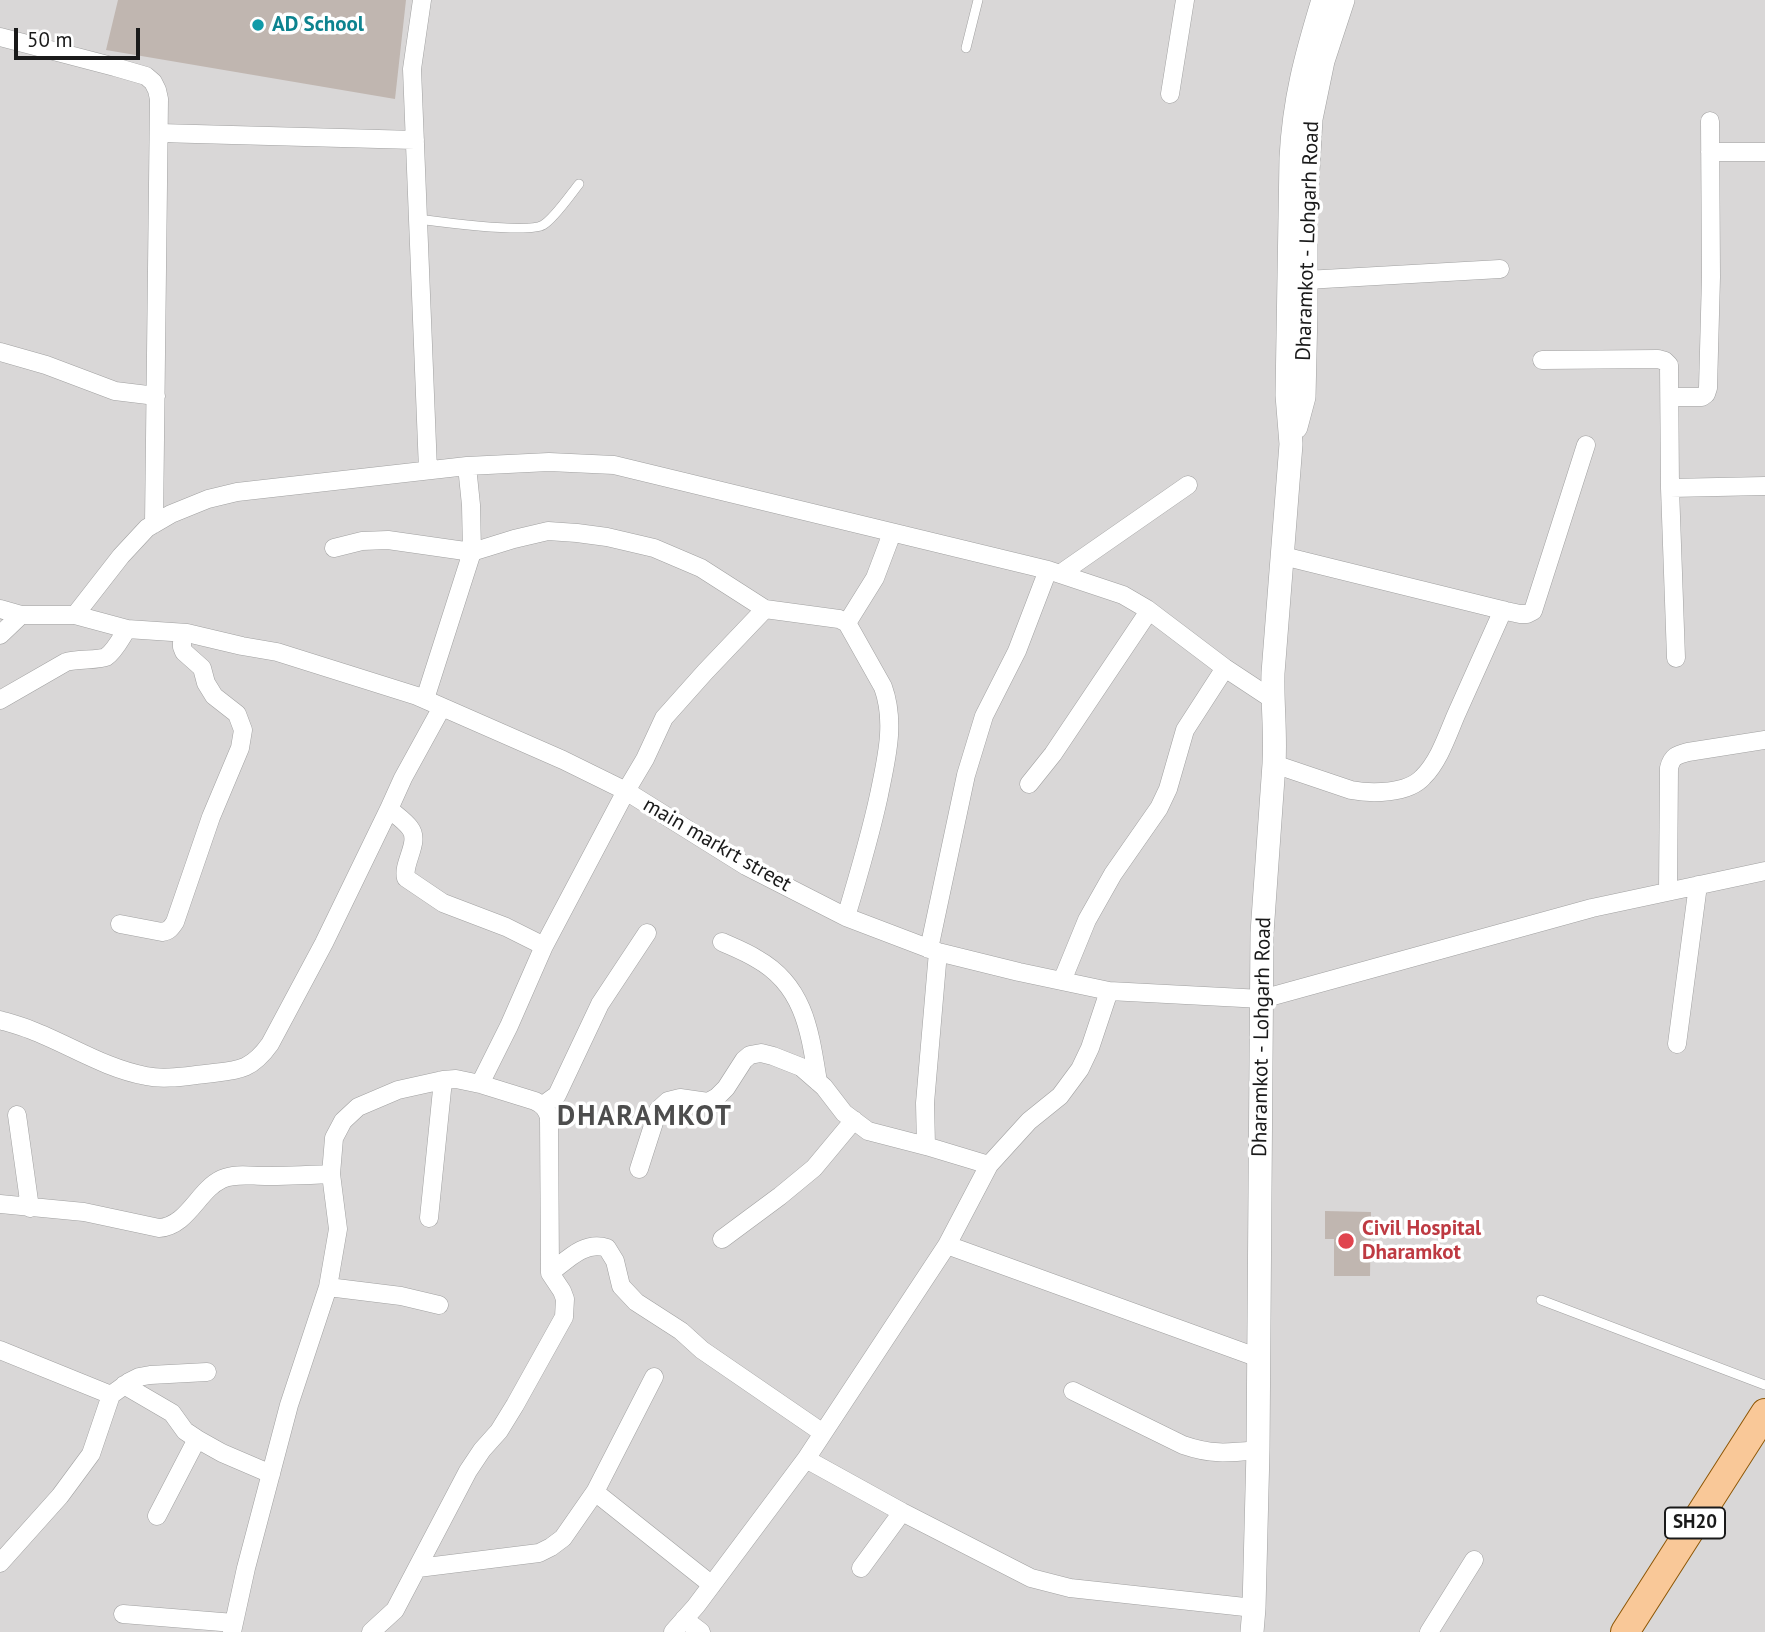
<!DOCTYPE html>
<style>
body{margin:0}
#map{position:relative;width:1765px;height:1632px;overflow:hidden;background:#ece7e0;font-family:"PT Sans",sans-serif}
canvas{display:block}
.scale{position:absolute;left:14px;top:28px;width:126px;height:32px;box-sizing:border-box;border:4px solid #1a1a1a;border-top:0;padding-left:9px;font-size:21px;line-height:24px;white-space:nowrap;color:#1a1a1a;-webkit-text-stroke:5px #fff;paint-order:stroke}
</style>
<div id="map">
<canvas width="1765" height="1632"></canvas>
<div class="scale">50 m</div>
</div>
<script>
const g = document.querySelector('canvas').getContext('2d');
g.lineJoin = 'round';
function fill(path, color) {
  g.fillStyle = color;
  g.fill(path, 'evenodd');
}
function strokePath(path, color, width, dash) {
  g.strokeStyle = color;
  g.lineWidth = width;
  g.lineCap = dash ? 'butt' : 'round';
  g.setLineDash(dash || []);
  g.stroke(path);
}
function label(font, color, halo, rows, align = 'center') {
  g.font = font + ' "PT Sans",sans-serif';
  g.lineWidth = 7;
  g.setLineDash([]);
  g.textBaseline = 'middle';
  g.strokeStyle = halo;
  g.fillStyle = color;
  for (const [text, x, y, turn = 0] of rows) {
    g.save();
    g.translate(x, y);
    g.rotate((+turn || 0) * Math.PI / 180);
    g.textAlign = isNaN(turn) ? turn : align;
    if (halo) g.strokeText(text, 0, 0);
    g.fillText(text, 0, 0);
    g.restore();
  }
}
const residential = new Path2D(`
 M 0,0 L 1765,0 L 1765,1632 L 0,1632 Z`);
const building = new Path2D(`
 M 118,0 L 406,0 L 395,99 L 106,50 Z
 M 1325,1211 L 1371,1212 L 1370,1276 L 1334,1276 L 1334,1239 L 1325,1239 Z`);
const service = new Path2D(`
 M 966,48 L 978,0
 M 418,219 C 441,222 528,234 543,225 C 553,220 571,194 579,184
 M 1541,1300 L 1765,1385`);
const minor = new Path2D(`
 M 422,0 L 412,69 L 428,470
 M 0,37 L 115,67 L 146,76 L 153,82 L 157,90 L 159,99 L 154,524
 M 1170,94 L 1185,0
 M 159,133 L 415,140
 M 1710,152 L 1765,152
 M 1306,280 L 1500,269
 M 0,352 L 46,365 L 115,391 L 156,396
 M 1542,360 L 1658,359 L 1665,361 L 1669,365 L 1670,488 L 1676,658
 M 1670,397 L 1702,397 L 1706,394 L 1708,388 L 1711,277 L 1710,121
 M 1670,488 L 1765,486
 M 334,548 L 362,541 L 388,540 L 472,552 L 514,539 L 548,531 L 577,533 L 607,537 L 654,548 L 701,568 L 765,609 L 839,619 L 847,623 L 875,578 L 892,533
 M 1283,556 L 1506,611 L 1520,614 L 1527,614 L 1533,611 L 1586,445
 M 1060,574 L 1188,485
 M 0,609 L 21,615 L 75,615 L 121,556 L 147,528 L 171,514 L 208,499 L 237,492 L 467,466 L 549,462 L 614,465 L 1048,570 L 1123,595 L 1147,609 L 1225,668 L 1272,699
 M 75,615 L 127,629 L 187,633 L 242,646 L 277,652 L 417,696 L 563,760 L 626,791 L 746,866 L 846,917 L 938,952 L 1019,972 L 1109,991 L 1262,999 L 1592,908 L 1765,871
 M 0,635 L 21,615
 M 425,699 L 472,552 L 471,505 L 467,466
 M 0,700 L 66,662 C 76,659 100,660 106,657 C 115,651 121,638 127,629
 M 442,707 L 403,778 L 389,809 C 396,815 405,821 410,828 C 421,842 402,863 406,878 L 443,903 L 506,927 L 544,946
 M 1274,764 L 1351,790 C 1371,794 1408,794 1423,777 C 1439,761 1447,736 1456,715 C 1472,680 1487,645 1503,610
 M 1029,784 L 1053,754 L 1149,611
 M 1668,891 L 1669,768 C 1672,756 1677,755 1688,752 L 1765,740
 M 846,917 C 858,877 870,837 879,795 C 886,760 896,723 883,687 L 847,623
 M 120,924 L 162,932 C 169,931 171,928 175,922 L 211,817 L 240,748 L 243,730 L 237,714 L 214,696 L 206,683 L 202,668 L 184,652 L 182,647 L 182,633
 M 722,942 C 733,947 746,952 757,959 C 805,986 810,1033 818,1082
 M 929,949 L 966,775 L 984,716 L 1017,651 L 1048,570
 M 938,952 L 925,1103 L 926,1146 L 989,1165
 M 1062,981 L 1087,920 L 1113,874 L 1159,808 L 1168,789 L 1185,730 L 1225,668
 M 0,1020 C 10,1023 21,1026 31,1030 C 70,1045 104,1068 146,1076 C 164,1080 186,1076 205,1074 C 237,1070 250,1072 270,1044 L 324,943 L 389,809
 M 1677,1044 L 1698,885
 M 480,1084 L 509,1026 L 544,946 L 626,791 L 645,759 L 664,718 L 705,672 L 765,609
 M 543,1105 L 557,1095 L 600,1004 L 647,933
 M 17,1115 L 30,1208
 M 639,1169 L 658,1110 L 668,1101 L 680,1098 L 708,1102 L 717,1097 L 726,1088 L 744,1060 L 750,1055 L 761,1053 L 773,1056 L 801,1067 L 824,1087 L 844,1113 L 868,1131 L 926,1146
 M 0,1204 L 84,1212 L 159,1228 C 188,1226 198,1190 222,1179 C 235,1173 251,1176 265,1176 C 287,1176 309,1175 331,1174
 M 429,1218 L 443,1080
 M 722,1239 L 780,1196 L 814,1168 L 854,1120
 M 947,1245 L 1259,1358
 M 550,1273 C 567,1260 585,1240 607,1248 L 615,1261 L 621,1286 L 636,1302 L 681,1331 L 702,1350 L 823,1433
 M 328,1287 L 401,1296 L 439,1305
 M 0,1350 L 111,1395
 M 124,1385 L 172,1413 L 185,1431 L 197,1439 L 222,1453 L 271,1474
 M 1073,1391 L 1183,1445 C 1212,1455 1228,1453 1258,1450
 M 806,1459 L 902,1512 L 1031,1578 L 1070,1588 L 1254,1608
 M 595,1492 L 712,1585
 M 157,1516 L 197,1439
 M 0,1563 L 60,1496 L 91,1454 L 111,1395 L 129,1382 L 139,1377 L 150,1375 L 207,1372
 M 418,1568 L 539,1553 L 551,1547 L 563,1538 L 595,1492 L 654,1377
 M 861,1568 L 902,1512
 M 123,1614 L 234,1623
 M 684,1619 L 701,1632
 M 232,1632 L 246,1568 L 289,1405 L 328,1287 L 338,1229 L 331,1174 L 334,1138 L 343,1121 L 358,1107 L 398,1090 L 443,1080 L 456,1079 L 480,1084 L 535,1101 C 543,1105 546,1108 549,1117 L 550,1273 L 562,1291 L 565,1299 L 564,1317 L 515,1405 L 499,1431 L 482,1450 L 468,1471 L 395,1610 L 371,1632
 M 673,1632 L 696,1606 L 806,1459 L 947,1245 L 989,1165 L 1029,1121 L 1060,1096 L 1080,1069 L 1090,1048 L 1109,991
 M 1429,1632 L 1474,1560`);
const tertiary = new Path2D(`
 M 1296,427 L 1304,397 L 1306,310 L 1306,205 L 1311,119 L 1323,61 L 1343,0
 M 1252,1632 L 1254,1608 L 1258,1450 L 1262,933 L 1274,764 C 1276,733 1272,703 1273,673 L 1291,444 L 1287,395 L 1291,158 C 1294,99 1306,56 1323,0`);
const primary = new Path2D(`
 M 1625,1632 L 1765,1413`);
const markers = [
 [258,25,7,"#0f9aa8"],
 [1346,1241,9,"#e0444e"]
];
const shields = [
 [1695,1523,60]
];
const shieldNames = [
 ["SH20",1695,1523]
];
const cultureNames = [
 ["AD School",272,25]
];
const streetNames = [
 ["Dharamkot - Lohgarh Road",1308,241,-88],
 ["main markrt street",717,845,30],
 ["Dharamkot - Lohgarh Road",1262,1037,-89]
];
const healthNames = [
 ["Civil Hospital",1362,1229],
 ["Dharamkot",1362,1253]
];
const districtNames = [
 ["DHARAMKOT",645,1117]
];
fill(residential, '#d9d7d7');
fill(building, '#c0b6b0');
strokePath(service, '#a1a1a1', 10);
strokePath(minor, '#a1a1a1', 19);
strokePath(tertiary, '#a1a1a1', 24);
strokePath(primary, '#8d5604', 30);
strokePath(service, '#fff', 9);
strokePath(minor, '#fff', 18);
strokePath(tertiary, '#fff', 23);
strokePath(primary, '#f9c898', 28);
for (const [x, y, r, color] of markers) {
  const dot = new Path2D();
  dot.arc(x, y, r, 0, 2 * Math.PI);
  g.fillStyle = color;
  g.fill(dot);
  strokePath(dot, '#fff', 2.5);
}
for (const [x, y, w] of shields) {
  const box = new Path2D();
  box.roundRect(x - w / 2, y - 15.5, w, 31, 5);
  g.fillStyle = '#fff';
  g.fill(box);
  strokePath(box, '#1a1a1a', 2);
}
label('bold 19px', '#1a1a1a', null, shieldNames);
label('bold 21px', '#0d838f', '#fff', cultureNames, 'left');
label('21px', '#1a1a1a', '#fff', streetNames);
label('bold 21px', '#be3a42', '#fff', healthNames, 'left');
g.letterSpacing = '2px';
label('bold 28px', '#4d4d4d', '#fff', districtNames);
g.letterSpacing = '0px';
</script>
